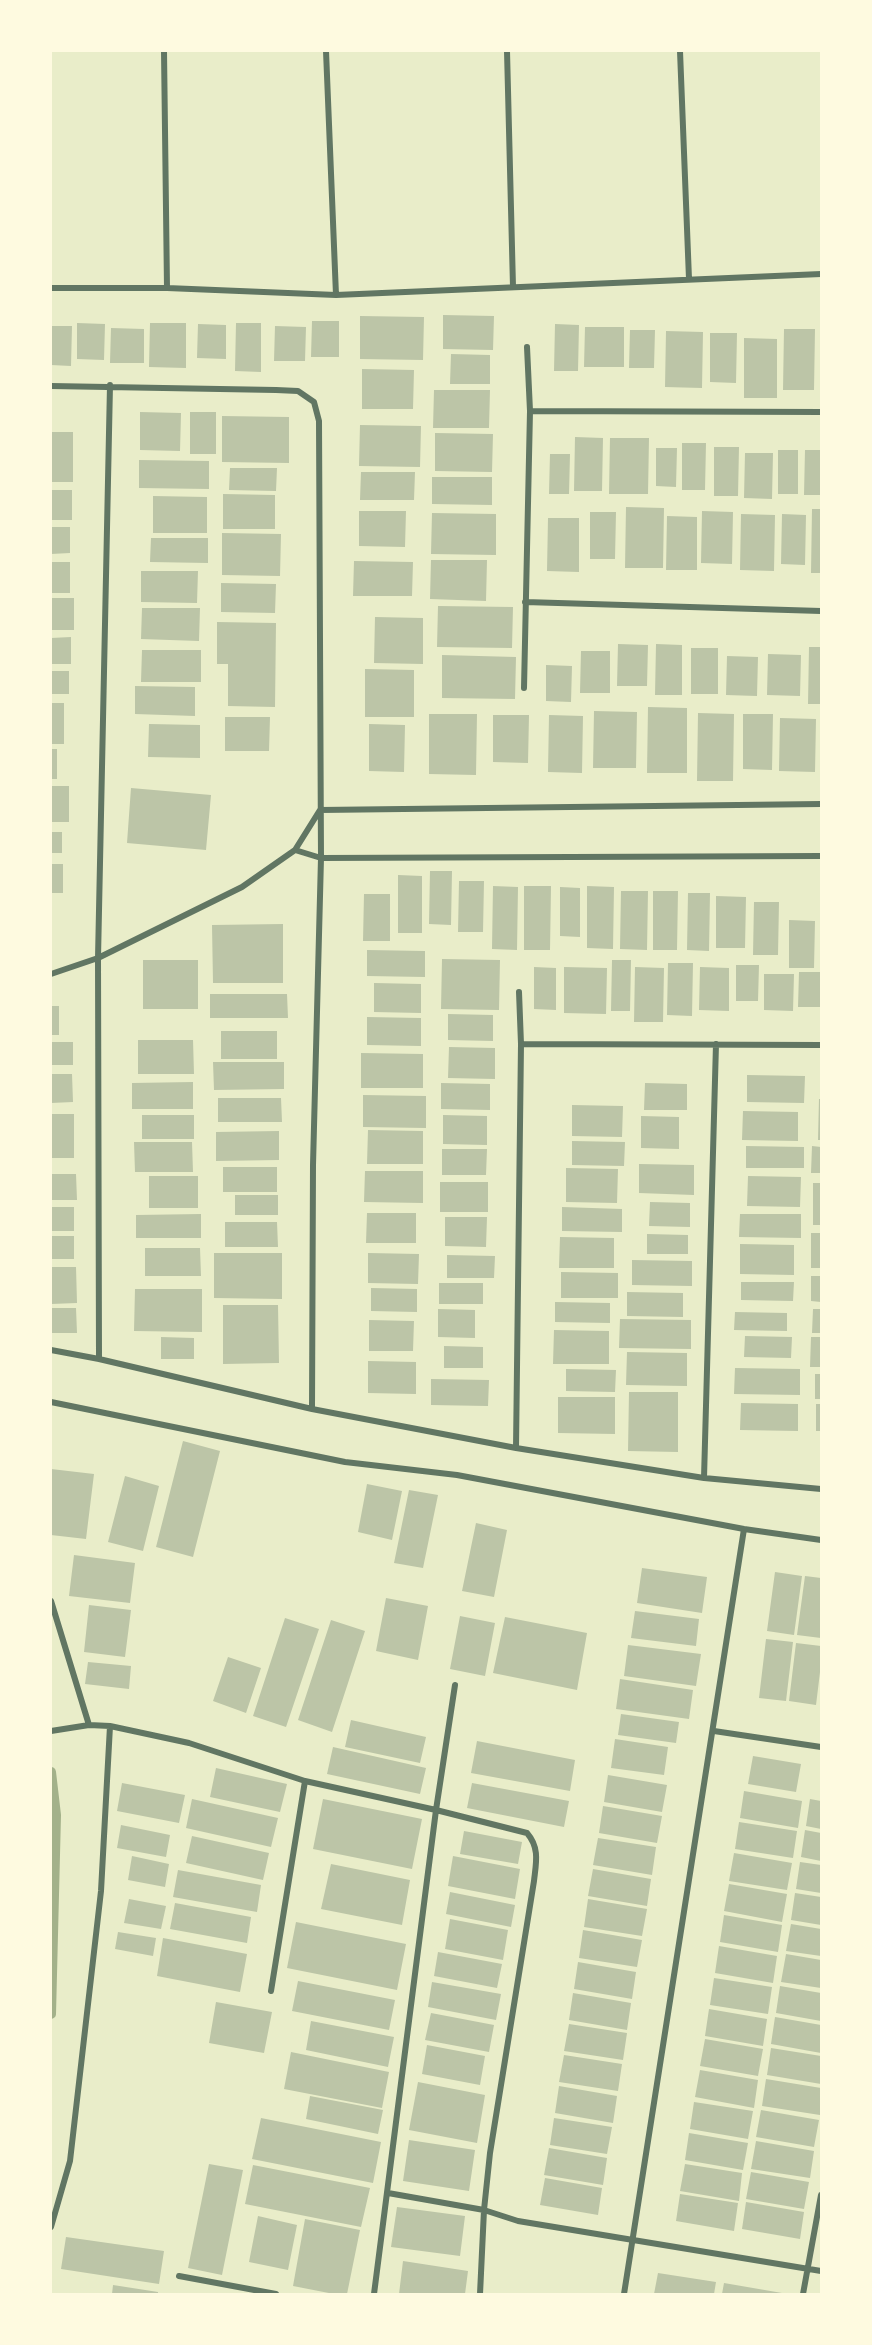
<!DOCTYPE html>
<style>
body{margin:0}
#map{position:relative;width:872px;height:2345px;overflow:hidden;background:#e9edc9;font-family:"Source Sans 3",sans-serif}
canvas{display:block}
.frame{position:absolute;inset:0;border:52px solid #fefae0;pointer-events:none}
</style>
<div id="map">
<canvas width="872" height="2345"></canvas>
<div class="frame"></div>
</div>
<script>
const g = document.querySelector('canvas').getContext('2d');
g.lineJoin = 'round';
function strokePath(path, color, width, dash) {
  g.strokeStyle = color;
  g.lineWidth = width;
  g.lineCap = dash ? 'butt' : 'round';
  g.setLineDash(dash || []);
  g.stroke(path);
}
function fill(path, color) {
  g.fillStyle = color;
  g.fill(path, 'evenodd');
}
const stream = new Path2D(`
 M 51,1772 L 56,1815 L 51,2014`);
const building = new Path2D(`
 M 443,315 L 494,316 L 493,350 L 443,349 Z
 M 360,316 L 424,317 L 423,360 L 360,359 Z
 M 312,321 L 339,321 L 339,357 L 311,357 Z
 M 77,323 L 105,324 L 104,360 L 77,359 Z
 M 150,323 L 186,323 L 186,368 L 149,367 Z
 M 236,323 L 261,323 L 261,372 L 235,371 Z
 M 198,324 L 226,325 L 226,359 L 197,358 Z
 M 555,324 L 579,325 L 578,371 L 554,371 Z
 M 51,326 L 72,326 L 71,366 L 51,365 Z
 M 275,326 L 306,327 L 305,361 L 274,361 Z
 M 585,327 L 624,327 L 624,367 L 584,367 Z
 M 111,328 L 144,329 L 144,363 L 110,363 Z
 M 784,329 L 815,329 L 814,390 L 783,390 Z
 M 630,330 L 655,330 L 654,368 L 629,368 Z
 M 666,331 L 703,332 L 702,388 L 665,387 Z
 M 710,333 L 737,333 L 736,383 L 710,382 Z
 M 744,338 L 777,339 L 777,398 L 744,398 Z
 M 451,354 L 490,355 L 490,384 L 450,384 Z
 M 362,369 L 414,370 L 413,409 L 362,409 Z
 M 434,390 L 490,390 L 489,428 L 433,428 Z
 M 140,412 L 181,413 L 180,451 L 140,450 Z
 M 190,412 L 216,412 L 216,454 L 190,454 Z
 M 222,416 L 289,417 L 289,463 L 222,462 Z
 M 360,425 L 421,426 L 420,467 L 359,466 Z
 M 51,432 L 73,432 L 73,482 L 51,482 Z
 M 435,433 L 493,434 L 492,472 L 435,471 Z
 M 575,437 L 603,438 L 602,491 L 574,491 Z
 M 610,438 L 649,438 L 648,494 L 609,494 Z
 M 682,443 L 706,443 L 705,490 L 682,490 Z
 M 714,447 L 739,447 L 738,496 L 714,496 Z
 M 656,448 L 677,448 L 676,487 L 656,486 Z
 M 778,450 L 798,450 L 798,494 L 778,494 Z
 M 805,450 L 821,450 L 821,495 L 804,495 Z
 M 745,453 L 773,453 L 772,499 L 744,498 Z
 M 550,454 L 570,454 L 569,494 L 549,494 Z
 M 139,460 L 209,461 L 209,489 L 139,488 Z
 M 230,468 L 277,468 L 276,491 L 229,490 Z
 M 361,472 L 415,472 L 414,500 L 360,500 Z
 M 432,477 L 492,477 L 492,505 L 432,504 Z
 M 51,490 L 72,490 L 72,520 L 51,520 Z
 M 223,494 L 275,495 L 275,529 L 223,529 Z
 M 153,496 L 207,497 L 207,533 L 153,533 Z
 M 626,507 L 664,508 L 663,568 L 625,568 Z
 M 812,509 L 821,509 L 821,573 L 811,573 Z
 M 359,511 L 406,511 L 405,547 L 359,546 Z
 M 702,511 L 733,512 L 732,564 L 701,563 Z
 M 590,512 L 616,512 L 615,559 L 590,559 Z
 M 432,513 L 496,514 L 496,555 L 431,554 Z
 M 741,514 L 775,515 L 774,571 L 740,570 Z
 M 782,514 L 806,515 L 805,565 L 781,564 Z
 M 667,516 L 697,517 L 697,570 L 666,570 Z
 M 548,518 L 579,518 L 579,572 L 547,571 Z
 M 51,527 L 70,527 L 70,553 L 51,554 Z
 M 222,533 L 281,534 L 280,576 L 222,575 Z
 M 151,538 L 208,538 L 208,563 L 150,562 Z
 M 431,560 L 487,560 L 486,601 L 430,599 Z
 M 354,561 L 413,562 L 412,596 L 353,596 Z
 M 51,562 L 70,562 L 70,593 L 51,593 Z
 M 141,571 L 198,571 L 197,603 L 141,602 Z
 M 221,583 L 276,584 L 275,613 L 221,612 Z
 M 51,598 L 74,598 L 74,630 L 51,630 Z
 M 438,606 L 513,607 L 512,648 L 437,647 Z
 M 142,608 L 200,608 L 199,641 L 141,639 Z
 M 375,617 L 423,618 L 423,664 L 374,663 Z
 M 217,622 L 276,623 L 275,707 L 228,706 L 228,664 L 217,664 Z
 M 71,637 L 71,664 L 51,664 L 51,638 Z
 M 618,644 L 648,645 L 647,686 L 617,686 Z
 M 656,644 L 682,645 L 682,695 L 655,695 Z
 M 809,647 L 821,647 L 821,704 L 808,704 Z
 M 691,648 L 718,648 L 718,694 L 691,694 Z
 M 142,650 L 201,650 L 201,682 L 141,682 Z
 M 581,651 L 610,651 L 610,693 L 580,693 Z
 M 768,654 L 801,655 L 800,696 L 767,695 Z
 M 442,655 L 516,657 L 515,699 L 442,698 Z
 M 727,656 L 758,657 L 757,696 L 726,695 Z
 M 546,665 L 572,666 L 571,702 L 546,701 Z
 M 365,669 L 414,670 L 414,717 L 365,717 Z
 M 51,671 L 69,671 L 69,694 L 51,694 Z
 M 135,686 L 195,687 L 195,716 L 135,714 Z
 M 51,703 L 64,703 L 64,744 L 51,744 Z
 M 648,707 L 687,708 L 687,773 L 647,773 Z
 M 594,711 L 637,712 L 636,768 L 593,768 Z
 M 698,713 L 734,714 L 733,781 L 697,781 Z
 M 429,714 L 477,714 L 476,775 L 429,774 Z
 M 743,714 L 773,714 L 772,770 L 743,769 Z
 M 493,715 L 529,715 L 528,763 L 493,762 Z
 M 549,715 L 583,716 L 582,773 L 548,772 Z
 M 225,717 L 270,717 L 269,751 L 225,751 Z
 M 780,718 L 816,719 L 815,772 L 779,771 Z
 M 149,724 L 200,725 L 200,758 L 148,757 Z
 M 369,724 L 405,725 L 404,772 L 369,771 Z
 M 51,749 L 57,749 L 57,779 L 51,779 Z
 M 51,786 L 69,786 L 69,822 L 51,822 Z
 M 131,788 L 211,795 L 206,850 L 127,843 Z
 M 51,832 L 62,832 L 62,853 L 51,853 Z
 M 51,864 L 63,864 L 63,893 L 51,893 Z
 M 430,871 L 452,871 L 451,925 L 429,924 Z
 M 398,875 L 422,876 L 422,933 L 398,933 Z
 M 459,881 L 484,881 L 483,932 L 458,932 Z
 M 493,886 L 518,887 L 517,950 L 492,949 Z
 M 524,886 L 551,886 L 550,950 L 524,950 Z
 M 587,886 L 614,887 L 613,949 L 587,948 Z
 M 560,887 L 580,888 L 580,937 L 560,936 Z
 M 621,891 L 648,891 L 647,950 L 620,949 Z
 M 653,891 L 678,891 L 677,950 L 653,950 Z
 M 688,893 L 710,893 L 709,951 L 687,950 Z
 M 364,894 L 390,894 L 390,941 L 363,941 Z
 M 716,896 L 746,897 L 745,948 L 716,948 Z
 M 754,902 L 779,902 L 778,955 L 753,955 Z
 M 789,920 L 815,921 L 814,968 L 789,968 Z
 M 283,924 L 283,983 L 213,983 L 212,925 Z
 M 367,950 L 425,951 L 425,977 L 367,976 Z
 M 442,959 L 500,960 L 499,1010 L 441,1009 Z
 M 143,960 L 198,960 L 198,1009 L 143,1009 Z
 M 612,960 L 631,960 L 630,1011 L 611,1011 Z
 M 668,963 L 693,963 L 692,1016 L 667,1015 Z
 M 736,965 L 759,965 L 758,1001 L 736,1001 Z
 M 534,967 L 556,968 L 556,1010 L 534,1009 Z
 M 564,967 L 607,968 L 606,1014 L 564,1013 Z
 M 635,967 L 664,968 L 663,1022 L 634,1022 Z
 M 700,967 L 729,968 L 729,1011 L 699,1010 Z
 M 799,972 L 821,972 L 821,1007 L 798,1007 Z
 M 764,974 L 794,974 L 793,1011 L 764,1010 Z
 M 374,983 L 421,984 L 421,1013 L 374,1012 Z
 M 210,994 L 287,994 L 288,1018 L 210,1018 Z
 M 51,1006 L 59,1006 L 59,1035 L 51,1035 Z
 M 448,1014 L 493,1015 L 493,1041 L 448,1040 Z
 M 367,1017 L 421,1018 L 421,1046 L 367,1045 Z
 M 221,1031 L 277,1031 L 277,1059 L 221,1059 Z
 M 138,1040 L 193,1040 L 194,1074 L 138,1074 Z
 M 51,1042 L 73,1042 L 73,1065 L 51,1065 Z
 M 449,1047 L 495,1048 L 495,1079 L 448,1078 Z
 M 361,1053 L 423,1054 L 423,1088 L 361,1088 Z
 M 213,1062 L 284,1062 L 284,1089 L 214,1090 Z
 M 51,1074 L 72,1074 L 73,1102 L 51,1103 Z
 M 747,1075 L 805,1076 L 804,1103 L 747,1102 Z
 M 193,1082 L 193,1109 L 132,1109 L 132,1083 Z
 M 441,1083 L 490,1084 L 490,1110 L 441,1109 Z
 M 645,1083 L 687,1084 L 687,1110 L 644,1110 Z
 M 363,1095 L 426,1096 L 426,1128 L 363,1127 Z
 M 218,1098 L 281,1098 L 282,1122 L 218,1122 Z
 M 819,1099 L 821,1099 L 821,1140 L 818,1140 Z
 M 572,1105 L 623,1106 L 622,1137 L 572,1136 Z
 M 743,1111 L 798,1112 L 798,1141 L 742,1140 Z
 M 51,1114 L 74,1114 L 74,1158 L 51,1158 Z
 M 142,1115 L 194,1115 L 194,1139 L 142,1139 Z
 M 443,1115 L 487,1116 L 487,1145 L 443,1144 Z
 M 641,1116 L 679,1117 L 679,1149 L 641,1148 Z
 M 368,1130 L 423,1131 L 423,1164 L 367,1164 Z
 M 279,1131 L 279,1160 L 216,1161 L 216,1132 Z
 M 572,1141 L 625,1142 L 624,1166 L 572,1165 Z
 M 134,1142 L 192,1142 L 193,1172 L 135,1172 Z
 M 746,1146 L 804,1147 L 804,1168 L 746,1168 Z
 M 812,1146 L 821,1147 L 821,1173 L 811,1173 Z
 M 442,1149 L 487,1149 L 486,1175 L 442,1175 Z
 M 639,1164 L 694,1165 L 694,1195 L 639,1193 Z
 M 223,1167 L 277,1167 L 277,1192 L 223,1192 Z
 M 566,1168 L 618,1169 L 617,1203 L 566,1202 Z
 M 365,1171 L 423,1171 L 423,1203 L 364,1202 Z
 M 51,1174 L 76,1174 L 77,1200 L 51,1200 Z
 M 149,1176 L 198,1176 L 198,1208 L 149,1208 Z
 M 748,1176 L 801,1177 L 800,1207 L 747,1206 Z
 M 440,1182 L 488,1182 L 488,1212 L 440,1212 Z
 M 813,1183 L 821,1183 L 821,1225 L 813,1225 Z
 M 235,1195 L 278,1195 L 278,1215 L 235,1215 Z
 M 650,1202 L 690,1203 L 690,1227 L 649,1226 Z
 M 51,1207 L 74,1207 L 74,1231 L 51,1231 Z
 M 562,1207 L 622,1209 L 622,1232 L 562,1231 Z
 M 367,1213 L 416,1213 L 416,1243 L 366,1243 Z
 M 201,1214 L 201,1238 L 136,1238 L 136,1215 Z
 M 740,1214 L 801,1214 L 801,1238 L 739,1237 Z
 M 445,1217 L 487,1217 L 486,1247 L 445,1246 Z
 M 225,1222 L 277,1222 L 278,1247 L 225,1247 Z
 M 811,1233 L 821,1233 L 821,1268 L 811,1268 Z
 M 647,1234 L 688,1235 L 688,1254 L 647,1254 Z
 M 51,1236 L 74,1236 L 74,1259 L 51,1259 Z
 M 560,1237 L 614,1238 L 614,1268 L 559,1268 Z
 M 740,1244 L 794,1245 L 794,1275 L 740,1274 Z
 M 145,1248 L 200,1248 L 201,1276 L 145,1276 Z
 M 214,1253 L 282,1253 L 282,1299 L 214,1298 Z
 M 368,1253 L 419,1254 L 418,1284 L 368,1283 Z
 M 447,1255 L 495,1256 L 494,1278 L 447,1278 Z
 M 632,1260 L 692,1261 L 692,1286 L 632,1285 Z
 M 51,1267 L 76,1267 L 77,1303 L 51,1304 Z
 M 561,1272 L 618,1273 L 618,1298 L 561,1298 Z
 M 811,1276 L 821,1276 L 821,1302 L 811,1301 Z
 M 741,1282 L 794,1282 L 793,1301 L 741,1300 Z
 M 439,1283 L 483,1283 L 483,1304 L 439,1304 Z
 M 371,1288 L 417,1289 L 417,1312 L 371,1311 Z
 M 135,1289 L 202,1289 L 202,1332 L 134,1331 Z
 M 627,1292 L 683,1293 L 683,1317 L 627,1316 Z
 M 555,1302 L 610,1303 L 610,1323 L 555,1322 Z
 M 223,1305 L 278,1305 L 279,1363 L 223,1364 Z
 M 51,1308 L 76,1308 L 77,1333 L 51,1333 Z
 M 438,1309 L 475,1310 L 475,1338 L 438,1337 Z
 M 813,1309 L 821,1309 L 821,1333 L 812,1333 Z
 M 735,1312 L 787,1313 L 787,1331 L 734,1330 Z
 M 620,1319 L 691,1320 L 691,1349 L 619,1348 Z
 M 369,1320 L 414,1321 L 413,1351 L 369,1351 Z
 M 554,1330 L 609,1331 L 609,1364 L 553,1364 Z
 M 745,1336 L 792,1337 L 791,1358 L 744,1357 Z
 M 161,1337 L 194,1338 L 194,1359 L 161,1359 Z
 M 811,1337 L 821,1337 L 821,1367 L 810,1367 Z
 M 444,1346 L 483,1347 L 483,1368 L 444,1368 Z
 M 627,1352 L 687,1353 L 687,1386 L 626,1385 Z
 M 368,1361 L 416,1362 L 416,1394 L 368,1393 Z
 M 735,1368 L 800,1369 L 800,1395 L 734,1394 Z
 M 566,1369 L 616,1370 L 615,1392 L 566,1391 Z
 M 815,1374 L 821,1374 L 821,1399 L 815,1399 Z
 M 431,1379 L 489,1380 L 488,1406 L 431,1405 Z
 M 629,1392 L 678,1392 L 678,1452 L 628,1451 Z
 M 558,1397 L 615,1397 L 615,1434 L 558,1433 Z
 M 741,1403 L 798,1404 L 798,1431 L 740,1430 Z
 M 816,1404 L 821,1404 L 821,1431 L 816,1431 Z
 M 183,1441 L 220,1451 L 193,1557 L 156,1547 Z
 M 51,1469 L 94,1474 L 86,1539 L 51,1535 Z
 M 125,1476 L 159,1486 L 143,1551 L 108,1542 Z
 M 367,1484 L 402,1491 L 392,1540 L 358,1532 Z
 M 409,1490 L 438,1495 L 423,1568 L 394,1563 Z
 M 476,1523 L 507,1530 L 494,1597 L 462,1591 Z
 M 74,1555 L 135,1563 L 130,1603 L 69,1596 Z
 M 642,1568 L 707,1577 L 702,1613 L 637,1603 Z
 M 775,1572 L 802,1576 L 794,1635 L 767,1631 Z
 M 805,1576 L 821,1578 L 821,1638 L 797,1635 Z
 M 386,1598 L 428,1606 L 418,1660 L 376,1651 Z
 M 89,1605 L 131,1610 L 125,1657 L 84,1652 Z
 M 635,1611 L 699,1619 L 696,1646 L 631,1638 Z
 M 460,1616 L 495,1623 L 485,1676 L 450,1669 Z
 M 505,1617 L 587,1633 L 577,1690 L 493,1673 Z
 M 285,1618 L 319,1629 L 286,1727 L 253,1716 Z
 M 331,1620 L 365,1631 L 332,1732 L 298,1720 Z
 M 766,1639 L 793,1642 L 786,1701 L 759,1698 Z
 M 796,1643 L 821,1646 L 821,1664 L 816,1705 L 789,1701 Z
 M 628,1645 L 701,1654 L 696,1686 L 624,1676 Z
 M 228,1657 L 261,1668 L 246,1713 L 213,1701 Z
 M 88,1662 L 131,1666 L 129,1689 L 85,1684 Z
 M 620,1679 L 693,1690 L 689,1719 L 616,1709 Z
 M 621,1714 L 679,1722 L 676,1743 L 618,1735 Z
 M 351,1720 L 426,1737 L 420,1763 L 345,1747 Z
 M 615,1739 L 668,1747 L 664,1775 L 611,1768 Z
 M 477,1741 L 575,1760 L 570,1791 L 471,1773 Z
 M 333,1747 L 426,1768 L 420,1794 L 327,1774 Z
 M 753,1756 L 801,1764 L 796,1792 L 748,1784 Z
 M 216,1768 L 287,1784 L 280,1812 L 210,1797 Z
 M 608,1775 L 667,1785 L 662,1812 L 604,1802 Z
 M 122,1783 L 185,1795 L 179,1823 L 117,1811 Z
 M 472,1783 L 569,1801 L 564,1827 L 467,1808 Z
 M 744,1791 L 802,1801 L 798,1828 L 740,1818 Z
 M 192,1799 L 278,1818 L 271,1847 L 186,1828 Z
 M 323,1799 L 422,1819 L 412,1869 L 313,1849 Z
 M 810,1799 L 821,1801 L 821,1829 L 806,1826 Z
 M 603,1806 L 662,1816 L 657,1843 L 599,1833 Z
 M 739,1822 L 797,1831 L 793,1858 L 735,1849 Z
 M 121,1825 L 170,1835 L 166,1857 L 117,1848 Z
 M 805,1830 L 821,1833 L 821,1861 L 801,1857 Z
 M 464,1831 L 522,1842 L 518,1864 L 460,1854 Z
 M 192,1836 L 269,1853 L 263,1880 L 186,1863 Z
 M 598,1838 L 656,1847 L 652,1875 L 593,1865 Z
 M 734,1853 L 792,1863 L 787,1890 L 729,1881 Z
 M 132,1856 L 169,1864 L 165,1887 L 128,1880 Z
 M 453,1856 L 520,1869 L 515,1899 L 448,1886 Z
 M 800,1862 L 821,1865 L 821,1893 L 796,1889 Z
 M 331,1864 L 410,1880 L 402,1925 L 321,1909 Z
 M 593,1869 L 651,1879 L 647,1906 L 588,1896 Z
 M 178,1870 L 261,1885 L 257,1912 L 173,1897 Z
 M 729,1884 L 787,1894 L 782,1922 L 724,1911 Z
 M 450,1892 L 515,1905 L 511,1927 L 446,1914 Z
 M 795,1893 L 821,1897 L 821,1925 L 791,1920 Z
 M 129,1899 L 166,1906 L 161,1929 L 124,1923 Z
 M 588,1899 L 647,1909 L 642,1936 L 584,1927 Z
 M 175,1903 L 251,1917 L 247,1943 L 170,1929 Z
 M 724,1915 L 782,1925 L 778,1952 L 720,1942 Z
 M 450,1919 L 508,1930 L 503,1960 L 445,1949 Z
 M 296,1922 L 406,1944 L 397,1990 L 287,1968 Z
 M 791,1924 L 821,1929 L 821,1956 L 786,1951 Z
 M 583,1930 L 642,1940 L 637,1967 L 579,1958 Z
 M 118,1932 L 156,1938 L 153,1956 L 115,1949 Z
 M 163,1938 L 247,1954 L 240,1992 L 157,1976 Z
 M 719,1946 L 777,1956 L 773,1983 L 715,1973 Z
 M 438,1952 L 502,1964 L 497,1988 L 434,1976 Z
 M 786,1954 L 821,1960 L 821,1988 L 781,1982 Z
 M 578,1962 L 636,1972 L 632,1999 L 574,1989 Z
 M 714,1978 L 772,1987 L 768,2014 L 710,2005 Z
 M 298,1981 L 395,2000 L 389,2030 L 292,2011 Z
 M 432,1982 L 501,1994 L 496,2020 L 428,2007 Z
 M 780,1986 L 821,1993 L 821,2021 L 776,2013 Z
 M 573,1993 L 631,2003 L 627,2030 L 569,2020 Z
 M 216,2002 L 272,2012 L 264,2053 L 209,2043 Z
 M 709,2009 L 767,2019 L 763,2046 L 705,2036 Z
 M 431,2013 L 494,2025 L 489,2052 L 425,2040 Z
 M 775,2017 L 821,2025 L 821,2053 L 771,2044 Z
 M 311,2021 L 394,2037 L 388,2067 L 306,2050 Z
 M 569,2024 L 627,2033 L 623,2060 L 564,2051 Z
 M 705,2039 L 763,2049 L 758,2076 L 700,2066 Z
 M 427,2045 L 485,2056 L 480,2085 L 422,2074 Z
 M 771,2048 L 821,2056 L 821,2084 L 767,2075 Z
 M 291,2052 L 389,2072 L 382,2108 L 284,2089 Z
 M 564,2055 L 622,2064 L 618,2091 L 559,2082 Z
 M 700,2070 L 758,2080 L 754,2108 L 695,2097 Z
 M 766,2079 L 821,2088 L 820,2115 L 762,2106 Z
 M 418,2082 L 485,2095 L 477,2143 L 409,2130 Z
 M 559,2086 L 617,2096 L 613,2123 L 555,2113 Z
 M 310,2096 L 383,2110 L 378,2134 L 306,2119 Z
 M 694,2102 L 753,2111 L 748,2139 L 690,2129 Z
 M 761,2110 L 819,2120 L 814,2147 L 756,2137 Z
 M 261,2118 L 381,2142 L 373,2183 L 252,2159 Z
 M 554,2118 L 612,2127 L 607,2154 L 550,2145 Z
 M 689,2133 L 748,2143 L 743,2170 L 685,2160 Z
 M 409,2140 L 475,2150 L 469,2191 L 403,2181 Z
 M 756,2141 L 814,2151 L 810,2178 L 751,2169 Z
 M 549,2148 L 607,2158 L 603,2185 L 544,2175 Z
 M 209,2164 L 243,2170 L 222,2275 L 188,2268 Z
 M 685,2164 L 742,2173 L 739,2201 L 680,2191 Z
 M 253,2165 L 370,2188 L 361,2227 L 245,2204 Z
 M 751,2172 L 809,2182 L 804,2209 L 746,2199 Z
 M 545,2178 L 602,2188 L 598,2215 L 540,2205 Z
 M 680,2194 L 738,2203 L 734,2231 L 676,2221 Z
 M 746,2202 L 804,2212 L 800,2239 L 742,2229 Z
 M 397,2207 L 465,2216 L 460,2256 L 391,2247 Z
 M 258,2216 L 297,2225 L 288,2270 L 249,2262 Z
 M 305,2219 L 360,2230 L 347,2294 L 334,2294 L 293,2286 Z
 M 66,2237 L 164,2251 L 159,2284 L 61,2269 Z
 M 403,2261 L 468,2271 L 465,2294 L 399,2294 Z
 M 658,2273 L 716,2282 L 714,2294 L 654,2294 Z
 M 724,2283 L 782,2293 L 782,2294 L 722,2294 Z
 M 113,2285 L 158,2292 L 158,2294 L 112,2294 Z`);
const minor = new Path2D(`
 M 164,51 L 167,288
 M 326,51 L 336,295 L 821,274
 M 507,51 L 513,287
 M 680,51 L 689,279
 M 51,288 L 167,288 L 336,295
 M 51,386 L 276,390 L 298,391 L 314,402 L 319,421 L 321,858 L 313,1165 L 312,1409
 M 530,411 L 821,412
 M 525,602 L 821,611
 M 524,688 L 530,411 L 527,347
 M 295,850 L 321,858 L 821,856
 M 51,974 L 98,958 L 242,887 L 295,850 L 320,810 L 821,804
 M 521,1044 L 821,1045
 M 51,1350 L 99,1359 L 312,1409 L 516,1448 L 704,1478 L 821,1489
 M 99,1359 L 98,958 L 110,385
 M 51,1402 L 345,1462 L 457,1475 L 744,1529 L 821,1540
 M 516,1448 L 521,1044 L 519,992
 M 704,1478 L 716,1044
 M 51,1601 L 89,1725
 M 455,1685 L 436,1810 L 527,1833 C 540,1848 536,1863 534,1881 L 490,2153 L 484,2210 L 480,2294
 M 51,1731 L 89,1725 L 110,1726 L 189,1743 L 305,1781 L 436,1810 L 374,2294
 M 714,1731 L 821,1747
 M 271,1991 L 305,1781
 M 388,2193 L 484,2210 L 518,2221 L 821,2271
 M 51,2227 L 70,2161 L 101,1891 L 110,1726
 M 179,2276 L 276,2294
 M 624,2294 L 744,1529
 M 803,2294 L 821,2195`);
strokePath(stream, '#a3b18a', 10);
fill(building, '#bcc5a7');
strokePath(minor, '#617663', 6);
</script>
